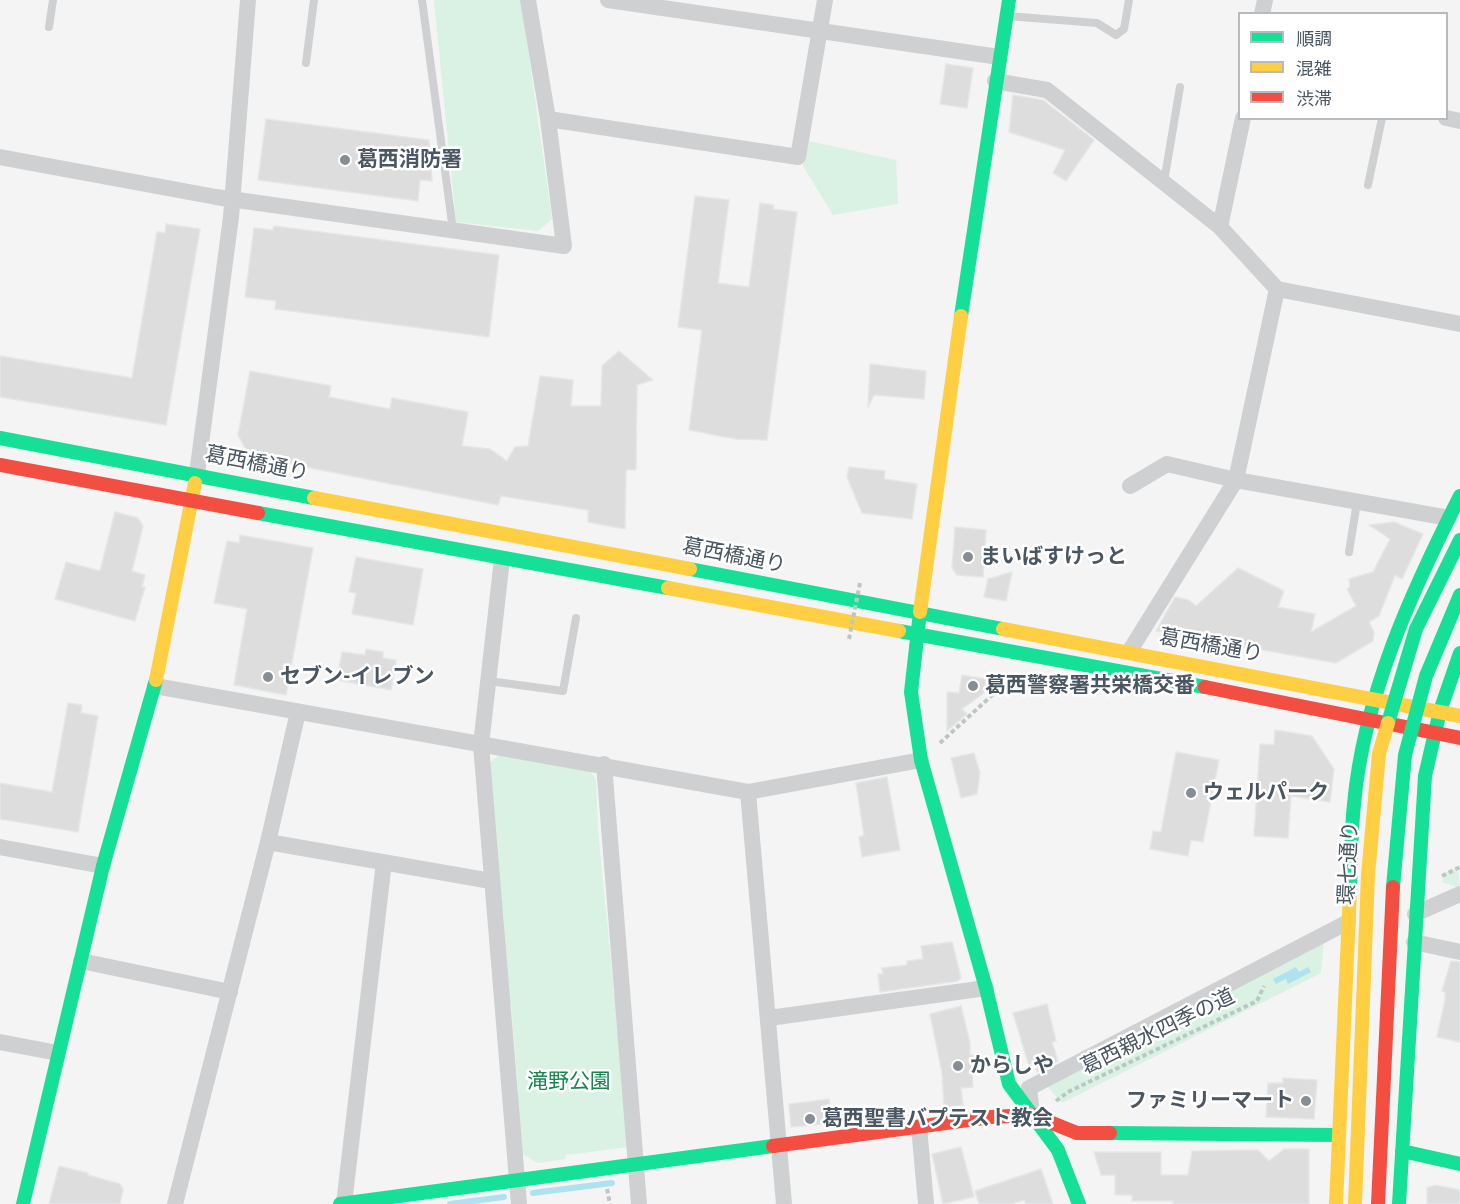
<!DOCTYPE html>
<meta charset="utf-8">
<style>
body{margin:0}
#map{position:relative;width:1460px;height:1204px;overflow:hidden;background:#f4f4f4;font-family:"PT Sans","Noto Sans JP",sans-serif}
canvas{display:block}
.legend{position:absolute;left:1238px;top:12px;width:210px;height:108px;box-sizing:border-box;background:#fff;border:2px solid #b7bbc0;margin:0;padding:8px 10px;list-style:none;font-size:18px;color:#4a5661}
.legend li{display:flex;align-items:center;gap:12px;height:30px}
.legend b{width:30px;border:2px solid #b7bbc0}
</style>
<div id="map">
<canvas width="1460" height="1204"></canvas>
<ul class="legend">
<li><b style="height:8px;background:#16e098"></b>順調</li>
<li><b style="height:8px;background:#ffcf43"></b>混雑</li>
<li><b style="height:8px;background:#f24e42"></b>渋滞</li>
</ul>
</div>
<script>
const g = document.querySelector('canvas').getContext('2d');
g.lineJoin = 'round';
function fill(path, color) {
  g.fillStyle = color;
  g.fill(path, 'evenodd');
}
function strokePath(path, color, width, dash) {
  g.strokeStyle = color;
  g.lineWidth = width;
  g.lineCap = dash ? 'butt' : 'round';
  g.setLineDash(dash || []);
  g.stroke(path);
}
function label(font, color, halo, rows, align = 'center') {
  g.font = font + ' "PT Sans","Noto Sans JP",sans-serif';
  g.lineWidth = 5;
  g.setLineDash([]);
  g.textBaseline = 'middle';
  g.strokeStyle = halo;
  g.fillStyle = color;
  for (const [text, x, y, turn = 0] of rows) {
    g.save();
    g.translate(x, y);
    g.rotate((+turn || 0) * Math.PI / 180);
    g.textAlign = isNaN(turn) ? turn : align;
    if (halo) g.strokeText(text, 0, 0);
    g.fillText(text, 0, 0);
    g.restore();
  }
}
const green = new Path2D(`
 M 434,0 L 521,0 L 552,219 L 538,231 L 456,222 Z
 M 809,141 L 896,160 L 898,204 L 833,215 L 803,166 Z
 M 499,755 L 589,770 L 596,779 L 598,830 L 629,1147 L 566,1155 L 565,1159 L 538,1163 L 524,1155 L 517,1137 L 518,1088 L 511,1004 L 508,998 L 500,926 L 504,924 L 488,764 Z
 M 1458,868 L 1460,888 L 1442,882 L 1446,872 Z
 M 1324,940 L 1321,973 L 1062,1103 L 1045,1084 Z`);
const water = new Path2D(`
 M 1296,967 L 1299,972 L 1308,967 L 1311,972 L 1288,984 L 1286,979 L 1276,984 L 1273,979 Z`);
const stream = new Path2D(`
 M 533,1193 L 612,1183
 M 450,1204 L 504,1197`);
const building = new Path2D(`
 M 946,64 L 973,68 L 967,108 L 940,104 Z
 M 1013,95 L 1043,100 L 1094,140 L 1066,181 L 1053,173 L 1065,150 L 1009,132 Z
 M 266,119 L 429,140 L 432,181 L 420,180 L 418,201 L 258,180 Z
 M 695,196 L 729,200 L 718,283 L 749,287 L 760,203 L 774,205 L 773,209 L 797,212 L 767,440 L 736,439 L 689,430 L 702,330 L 678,327 Z
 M 166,224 L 200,229 L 166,425 L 0,397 L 0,356 L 132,378 L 157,232 L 165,233 Z
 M 274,226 L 499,255 L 489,337 L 275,309 L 276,301 L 245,297 L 254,228 L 273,230 Z
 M 619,351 L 653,380 L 637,385 L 636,470 L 626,470 L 625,529 L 588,522 L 588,510 L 501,496 L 498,505 L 255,457 L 256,453 L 247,452 L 238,435 L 250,371 L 331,386 L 329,397 L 390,409 L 392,398 L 468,412 L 462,446 L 490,449 L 507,461 L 515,447 L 528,446 L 540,376 L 573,380 L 571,406 L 601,406 L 602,366 Z
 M 870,364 L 926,371 L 924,399 L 874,395 L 868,407 Z
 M 849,467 L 885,471 L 884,479 L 917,484 L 912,519 L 862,513 L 847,477 Z
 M 115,512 L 138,518 L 143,526 L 132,571 L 145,575 L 142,587 L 145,587 L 135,621 L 55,599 L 66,562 L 100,571 Z
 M 1394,522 L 1423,534 L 1402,579 L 1395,575 L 1379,616 L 1369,622 L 1374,632 L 1373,641 L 1336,663 L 1156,631 L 1175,597 L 1189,600 L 1196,606 L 1238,568 L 1284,591 L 1278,607 L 1315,614 L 1311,632 L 1356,606 L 1347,589 L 1350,587 L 1349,579 L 1373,572 L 1390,539 L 1369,525 Z
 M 955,527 L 986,530 L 983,577 L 957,575 L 952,568 Z
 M 240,535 L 313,548 L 286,695 L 234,685 L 247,609 L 214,603 L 227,541 L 239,543 Z
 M 356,557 L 423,569 L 413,625 L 352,614 L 356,593 L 349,592 Z
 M 1012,572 L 1006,601 L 984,597 L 988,579 Z
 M 366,649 L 383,652 L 383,658 L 396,660 L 391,690 L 337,680 L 342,652 L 365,655 Z
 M 962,675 L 986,679 L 984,693 L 962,709 L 967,714 L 947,731 L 947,692 L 959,693 Z
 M 68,703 L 82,705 L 81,713 L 98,716 L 78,832 L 0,819 L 0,783 L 52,792 Z
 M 1275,730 L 1312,736 L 1334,769 L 1330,802 L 1291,796 L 1288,838 L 1254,836 L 1260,744 L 1274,745 Z
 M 1176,752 L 1219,760 L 1203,842 L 1191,840 L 1188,856 L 1150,849 L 1153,831 L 1161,832 Z
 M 974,753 L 980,773 L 977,794 L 961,798 L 951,758 Z
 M 887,777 L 900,850 L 862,857 L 859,837 L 864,835 L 856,783 Z
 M 952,942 L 961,978 L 958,981 L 880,992 L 878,974 L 883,974 L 882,968 L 907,965 L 907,961 L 923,959 L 921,946 Z
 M 1451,961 L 1460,962 L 1460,1042 L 1437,1037 L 1445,1000 L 1445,992 L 1442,991 Z
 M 1047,1004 L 1056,1041 L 1052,1042 L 1058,1061 L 1037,1072 L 1035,1064 L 1029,1066 L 1013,1013 Z
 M 961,1006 L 970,1043 L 970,1055 L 973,1055 L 977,1073 L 972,1073 L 973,1087 L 961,1088 L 963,1105 L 944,1108 L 942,1073 L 930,1014 Z
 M 1283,1078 L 1317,1080 L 1314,1119 L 1266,1117 L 1268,1083 L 1283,1083 Z
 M 829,1099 L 832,1123 L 791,1127 L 789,1104 Z
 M 961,1147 L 974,1197 L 943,1204 L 932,1154 Z
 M 1284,1149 L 1309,1149 L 1309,1204 L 1173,1204 L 1173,1201 L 1132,1201 L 1132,1195 L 1115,1195 L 1115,1175 L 1101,1175 L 1094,1152 L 1161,1152 L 1161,1175 L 1188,1175 L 1192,1151 L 1258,1150 L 1269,1161 Z
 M 59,1166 L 88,1173 L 88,1175 L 120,1184 L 123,1189 L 120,1204 L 49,1204 Z
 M 1041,1169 L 1053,1204 L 1026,1204 L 1024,1200 L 1011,1204 L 979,1204 L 975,1191 Z
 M 1435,1185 L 1460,1190 L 1460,1204 L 1427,1204 L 1427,1188 Z`);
const path = new Path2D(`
 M 940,743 L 1014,675
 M 1442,876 L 1460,867
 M 1056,1101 L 1068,1092 L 1257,1001 L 1264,986
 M 607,1189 L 610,1204`);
const lane = new Path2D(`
 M 422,0 L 453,230
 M 1007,16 L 1097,23 L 1116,35 L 1124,29 L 1129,0
 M 49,27 L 53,0
 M 306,63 L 314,0
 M 1164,182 L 1180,87
 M 1368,185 L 1382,118
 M 1349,552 L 1357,502
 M 489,681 L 563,691 L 576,618`);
const street = new Path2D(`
 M 608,0 L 999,57
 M 1262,14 L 1265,0
 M 995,81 L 1047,90 L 1220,227 L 1277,289 L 1460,324
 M 1446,118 L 1460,121
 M 548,119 L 798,157 L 825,0
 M 0,157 L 216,197 L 564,246 L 548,119 L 528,0
 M 1220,227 L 1243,118
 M 197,474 L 231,217 L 248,0
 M 1130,486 L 1167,464 L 1236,480 L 1449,518
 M 502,559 L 481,745 L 519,1204
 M 1129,652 L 1236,480 L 1277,289
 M 155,686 L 748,792 L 921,760
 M 604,764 L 639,1204
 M 748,792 L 784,1204
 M 268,842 L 491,881
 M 0,847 L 103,866
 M 1415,914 L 1460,894
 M 1414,942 L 1460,952
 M 81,961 L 230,992
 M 769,1018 L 986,988
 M 0,1042 L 58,1053
 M 1032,1114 L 1029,1088 L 1348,922
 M 919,1127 L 926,1204
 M 175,1204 L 268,842 L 298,712
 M 344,1204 L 384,862`);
const fast = new Path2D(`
 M 961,316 L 1009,0
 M 0,438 L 314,498
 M 258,513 L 668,588
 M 690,569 L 1003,629
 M 920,612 L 911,692 L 921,760 L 986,988 L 1009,1084 L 1058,1150 L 1079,1204
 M 899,631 L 1205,687
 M 1350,891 C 1351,862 1351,833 1354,804 C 1364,695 1411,593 1460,496
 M 1110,1133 L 1339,1135
 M 1402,1151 L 1460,1164
 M 23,1204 L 103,866 L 156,680
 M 340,1204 L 773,1146
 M 1399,1204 L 1425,776 L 1440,711 L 1460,653`);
const slow = new Path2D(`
 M 314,498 L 690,569
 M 668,588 L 899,631
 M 920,612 L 961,316
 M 1003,629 L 1460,716
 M 156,680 L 195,483
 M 1336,1204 L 1350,891`);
const jam = new Path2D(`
 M 0,465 L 258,513
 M 1205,687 L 1460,738
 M 773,1146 L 991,1117 L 1032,1115 L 1077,1133 L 1110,1133`);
const pathBridge = new Path2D(`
 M 849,639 L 860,583`);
const fastBridge = new Path2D(`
 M 1388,723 L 1416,629 L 1460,540
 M 1393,887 L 1405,755 L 1426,676 L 1460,595`);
const slowBridge = new Path2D(`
 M 1355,1204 L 1368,875 L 1379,754 L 1388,723`);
const jamBridge = new Path2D(`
 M 1378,1204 L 1393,887`);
const markers = [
 [345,160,6,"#868d94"],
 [968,557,6,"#868d94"],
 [268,677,6,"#868d94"],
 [973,686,6,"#868d94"],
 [1191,793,6,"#868d94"],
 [958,1066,6,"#868d94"],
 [1306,1101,6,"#868d94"],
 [810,1119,6,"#868d94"]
];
const poiNames = [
 ["葛西消防署",357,160],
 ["まいばすけっと",980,557],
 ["セブン-イレブン",280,677],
 ["葛西警察署共栄橋交番",985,686],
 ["ウェルパーク",1203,793],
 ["からしや",970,1066],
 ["ファミリーマート",1294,1101,"right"],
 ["葛西聖書バプテスト教会",822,1119]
];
const streetNames = [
 ["葛西橋通り",257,464,11],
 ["葛西橋通り",734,556,11],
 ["葛西橋通り",1211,646,10],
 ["環七通り",1349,863,-87],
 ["葛西親水四季の道",1158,1032,-26]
];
const parkNames = [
 ["滝野公園",569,1082]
];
fill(green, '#d9f2e3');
fill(water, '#aee2f0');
strokePath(stream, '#aee2f0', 6);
fill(building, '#ddddde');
strokePath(building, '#e5e6e7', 1.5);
strokePath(path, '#bcc7c4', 4, [4.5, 3]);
strokePath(lane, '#ced0d2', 8);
strokePath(street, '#ced0d2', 16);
strokePath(fast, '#16e098', 14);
strokePath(slow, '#ffcf43', 14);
strokePath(jam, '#f24e42', 14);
strokePath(pathBridge, '#bcc7c4', 4, [4.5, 3]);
strokePath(fastBridge, '#16e098', 14);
strokePath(slowBridge, '#ffcf43', 14);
strokePath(jamBridge, '#f24e42', 14);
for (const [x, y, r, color] of markers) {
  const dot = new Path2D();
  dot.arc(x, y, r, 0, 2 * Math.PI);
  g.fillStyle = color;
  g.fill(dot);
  strokePath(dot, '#fff', 2);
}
label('bold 21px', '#4a5661', '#fff', poiNames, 'left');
label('21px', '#4a5661', '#fff', streetNames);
label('21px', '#17864f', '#fff', parkNames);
</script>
